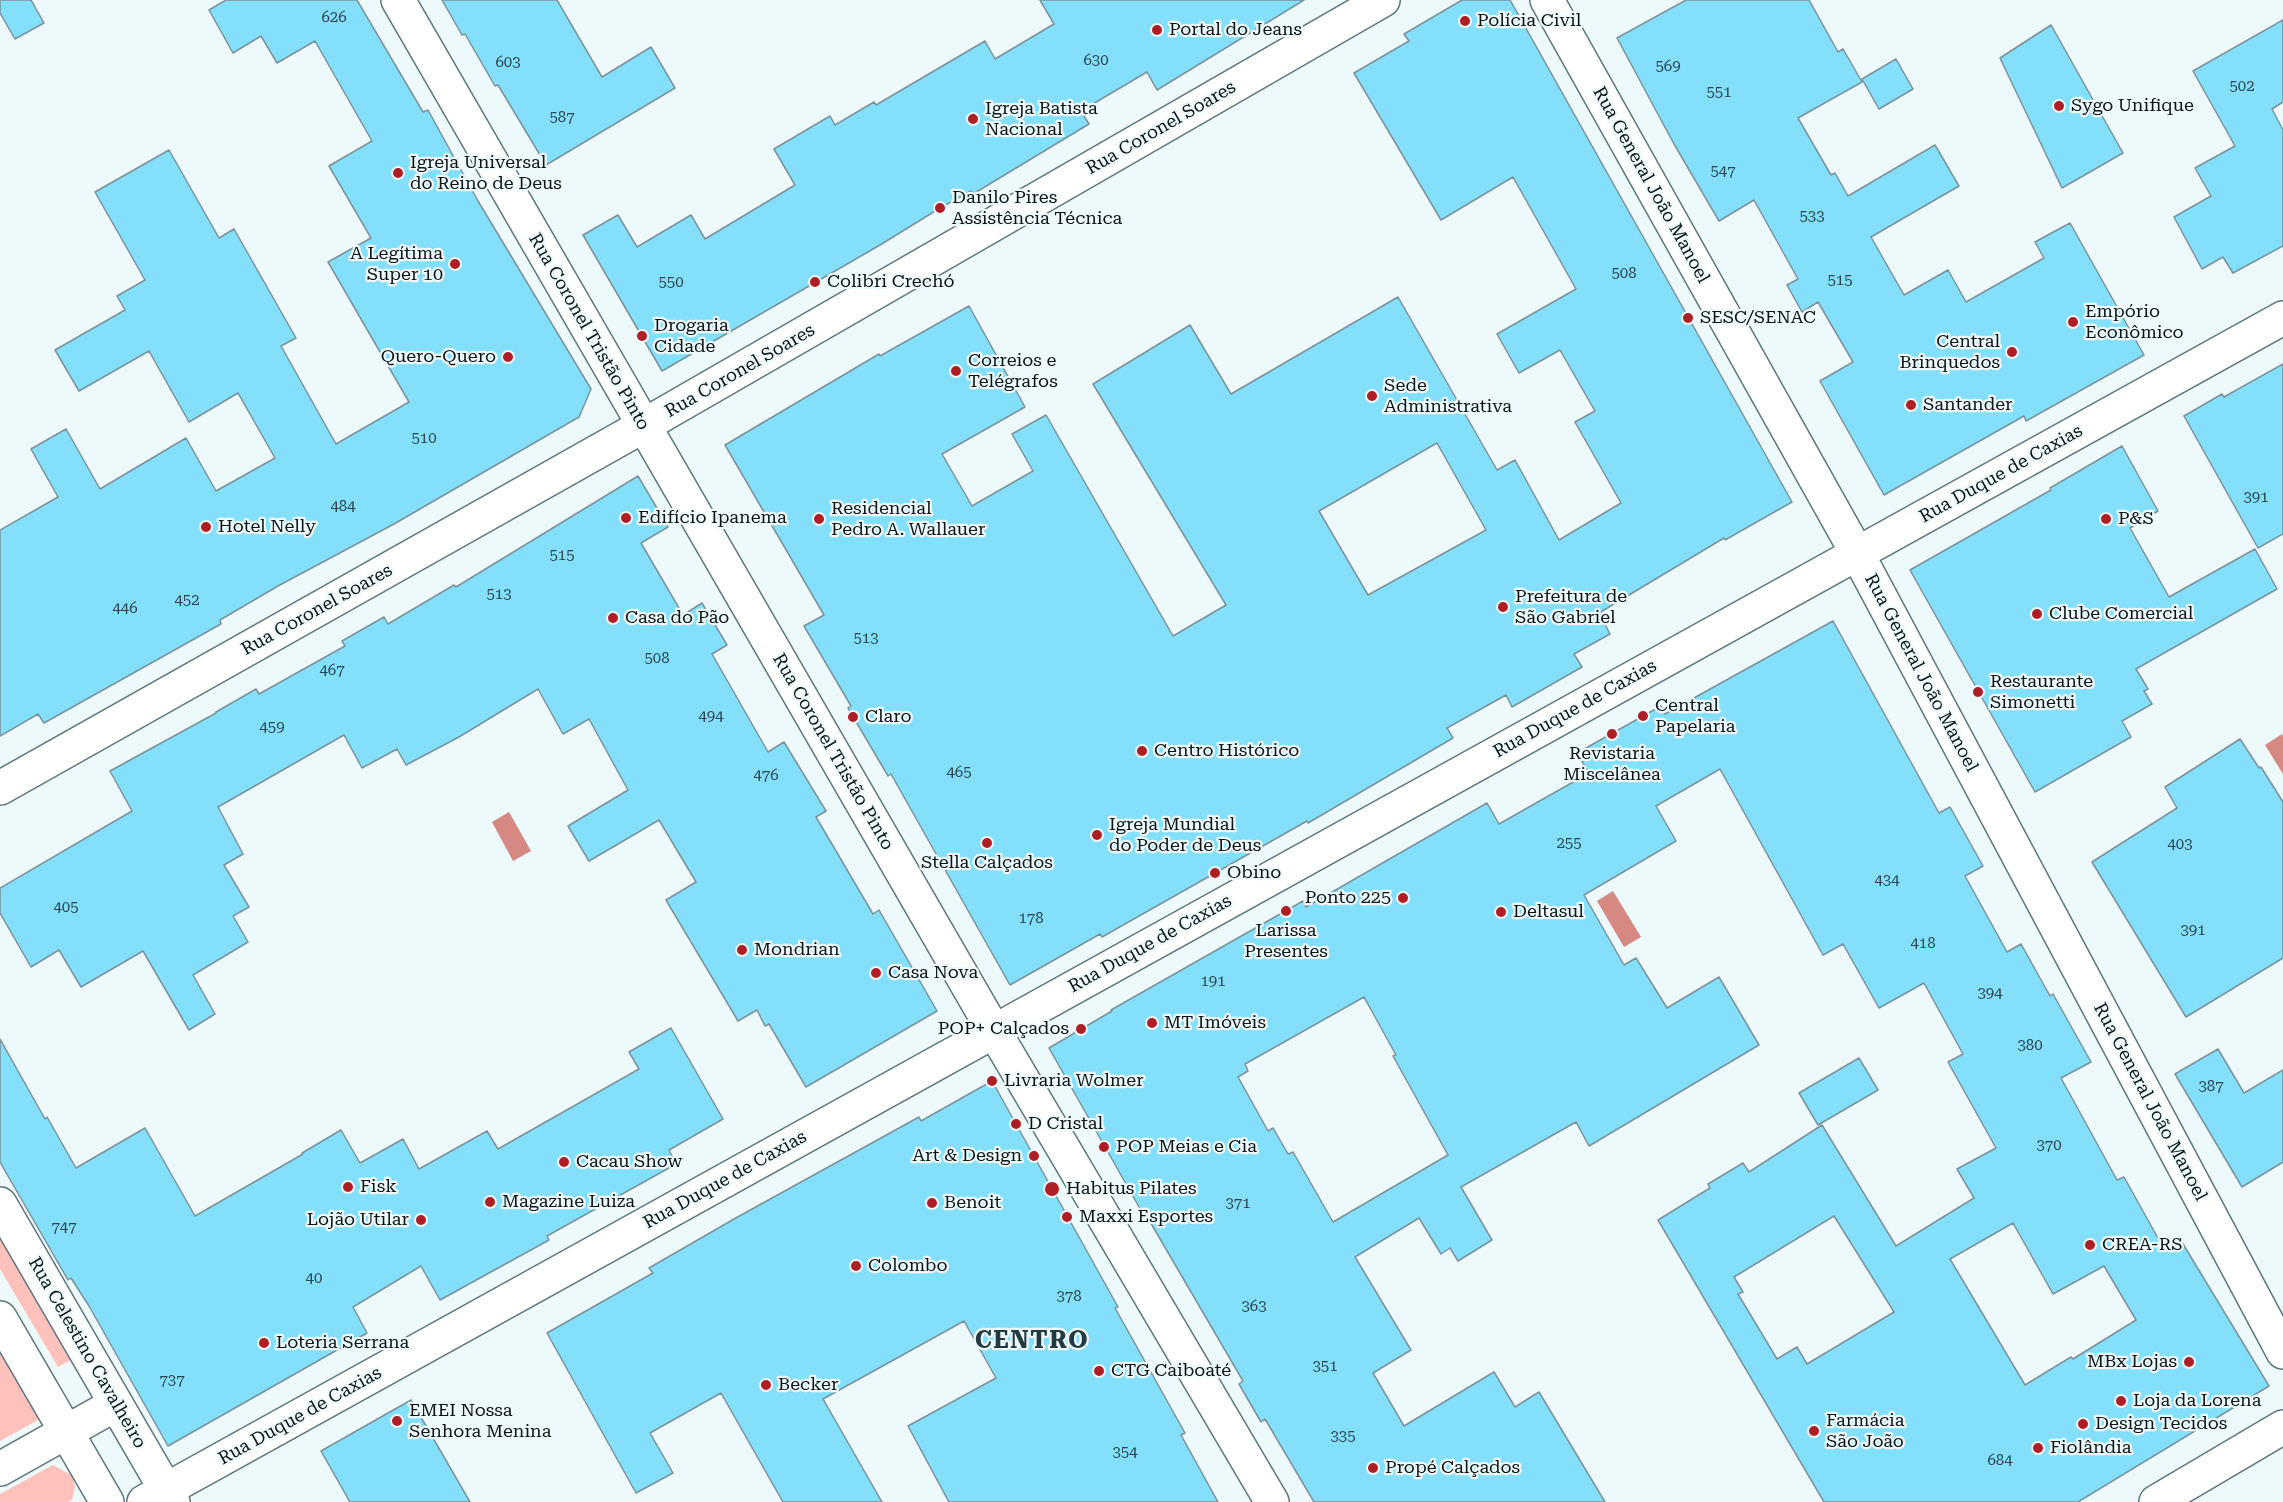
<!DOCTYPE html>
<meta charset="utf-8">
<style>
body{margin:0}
canvas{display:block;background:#eef9fc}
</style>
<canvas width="2283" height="1502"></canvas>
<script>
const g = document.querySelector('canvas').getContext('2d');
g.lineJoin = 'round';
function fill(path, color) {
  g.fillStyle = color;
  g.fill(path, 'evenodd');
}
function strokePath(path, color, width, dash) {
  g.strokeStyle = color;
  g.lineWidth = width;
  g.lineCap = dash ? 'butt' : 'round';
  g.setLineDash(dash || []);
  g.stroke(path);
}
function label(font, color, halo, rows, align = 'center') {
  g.font = font + ' "Roboto Serif",serif';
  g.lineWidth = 4.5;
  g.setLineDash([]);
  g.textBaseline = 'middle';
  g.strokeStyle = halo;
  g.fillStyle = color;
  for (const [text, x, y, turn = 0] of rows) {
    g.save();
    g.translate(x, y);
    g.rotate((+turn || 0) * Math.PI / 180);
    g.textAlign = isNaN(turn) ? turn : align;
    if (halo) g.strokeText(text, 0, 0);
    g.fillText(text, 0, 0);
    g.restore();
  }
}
const green = new Path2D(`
 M 0,1239 L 71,1360 L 58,1367 L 0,1269 Z
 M 0,1350 L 40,1419 L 0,1441 Z
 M 53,1465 L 73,1476 L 75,1487 L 72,1500 L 67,1502 L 0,1502 L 0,1494 Z`);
const water = new Path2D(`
 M 2282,734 L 2283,737 L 2283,774 L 2265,745 Z
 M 509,812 L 531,851 L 513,861 L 492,822 Z
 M 1613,891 L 1641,937 L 1624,947 L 1597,901 Z`);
const building = new Path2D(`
 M 0,0 L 31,0 L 44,23 L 15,39 L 0,13 Z
 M 226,0 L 357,0 L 423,112 L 428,110 L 478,201 L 591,389 L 579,417 L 394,524 L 278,586 L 220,620 L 221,624 L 44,723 L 38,714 L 0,736 L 0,530 L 58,497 L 31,449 L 66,429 L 100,489 L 186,438 L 216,491 L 275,458 L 238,393 L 189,422 L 149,351 L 79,391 L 55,350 L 125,310 L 117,296 L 145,280 L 95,192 L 169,150 L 219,238 L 234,229 L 296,338 L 281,346 L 336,444 L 409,402 L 328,262 L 371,238 L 329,166 L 372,141 L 315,41 L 277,63 L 261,36 L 233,53 L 209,10 Z
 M 442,0 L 557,0 L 602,77 L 651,47 L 675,88 L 546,165 L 498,85 L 495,86 L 465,34 L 462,35 Z
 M 1040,0 L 1304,0 L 1157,90 L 1147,72 L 1081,111 L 1089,124 L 973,194 L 971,191 L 940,208 L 880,245 L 662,371 L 583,235 L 618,215 L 637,247 L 691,215 L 705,239 L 795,185 L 774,149 L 830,116 L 835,125 L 874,102 L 876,105 L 985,41 L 995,59 L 1054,24 Z
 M 1462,0 L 1510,0 L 1792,502 L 1725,540 L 1724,538 L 1599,613 L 1610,634 L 1574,654 L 1582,667 L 1512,707 L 1506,695 L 1447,728 L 1453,738 L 1308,823 L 1307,821 L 1102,937 L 1100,934 L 1010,985 L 891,774 L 888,776 L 848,708 L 851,706 L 804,626 L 824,615 L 725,445 L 879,354 L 880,356 L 969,306 L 1025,407 L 942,454 L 972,506 L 1033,471 L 1012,434 L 1046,415 L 1173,636 L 1226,605 L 1093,384 L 1190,325 L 1231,394 L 1398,297 L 1497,470 L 1515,460 L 1559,540 L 1621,503 L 1575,422 L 1595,411 L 1560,350 L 1519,373 L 1497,334 L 1576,289 L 1513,177 L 1441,220 L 1354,73 L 1409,41 L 1404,34 ZM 1437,443 L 1486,530 L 1368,595 L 1319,511 Z
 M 1686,0 L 1809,0 L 1838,52 L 1843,49 L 1862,82 L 1798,118 L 1831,175 L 1835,173 L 1848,196 L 1935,145 L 1959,186 L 1871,237 L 1904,295 L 1948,270 L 1966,302 L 2044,258 L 2035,242 L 2070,223 L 2144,355 L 2026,421 L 2024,416 L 1884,495 L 1820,381 L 1853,362 L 1818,302 L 1802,312 L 1787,285 L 1798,279 L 1754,200 L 1719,221 L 1674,144 L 1617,38 Z
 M 2283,20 L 2283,102 L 2272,109 L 2283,130 L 2283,246 L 2233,273 L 2223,257 L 2202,269 L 2174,217 L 2211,196 L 2195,168 L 2235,146 L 2193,71 Z
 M 2051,25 L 2123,153 L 2062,188 L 2000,58 Z
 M 1896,59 L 1913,89 L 1879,109 L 1862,79 Z
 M 2283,364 L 2283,534 L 2258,548 L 2184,416 L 2222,394 L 2224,397 Z
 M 2122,446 L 2158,511 L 2130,528 L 2169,597 L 2255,549 L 2277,589 L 2136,669 L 2148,689 L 2144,691 L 2152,704 L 2122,721 L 2131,737 L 2035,792 L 1910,570 L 2051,490 L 2050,488 Z
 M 638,476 L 668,527 L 641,543 L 683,615 L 702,603 L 727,645 L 712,654 L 768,752 L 784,742 L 826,811 L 816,817 L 873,914 L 879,910 L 937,1011 L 806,1087 L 769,1024 L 765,1026 L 757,1010 L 738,1021 L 666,900 L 696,882 L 659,820 L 589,861 L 568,826 L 628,790 L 589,719 L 563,734 L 538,689 L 459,737 L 406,765 L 397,749 L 362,768 L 344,735 L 218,807 L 243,854 L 224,865 L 249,907 L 233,916 L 248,942 L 193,975 L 215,1014 L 189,1030 L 143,951 L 81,987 L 59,950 L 31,967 L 0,913 L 0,888 L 132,811 L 110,771 L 216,713 L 216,712 L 256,689 L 259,694 L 345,646 L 342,641 L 384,617 L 388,624 L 454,585 L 456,587 Z
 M 1833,621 L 1939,813 L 1950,807 L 1983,866 L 1965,876 L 2007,952 L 2021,944 L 2050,996 L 2053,994 L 2091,1062 L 2061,1078 L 2117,1180 L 2124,1177 L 2164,1249 L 2180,1239 L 2269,1386 L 2078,1502 L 1824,1502 L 1658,1220 L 1710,1188 L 1708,1184 L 1743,1163 L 1749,1172 L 1822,1125 L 1896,1246 L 1974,1198 L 1957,1169 L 1996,1148 L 1948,1062 L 1963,1054 L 1924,983 L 1879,1008 L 1843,944 L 1823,955 L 1720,769 L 1656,806 L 1676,841 L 1584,895 L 1624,965 L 1636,958 L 1667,1008 L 1719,977 L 1759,1045 L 1589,1146 L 1576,1122 L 1461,1187 L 1492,1240 L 1458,1261 L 1450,1248 L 1441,1254 L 1419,1218 L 1355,1257 L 1411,1350 L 1373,1373 L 1404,1426 L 1494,1372 L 1515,1407 L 1539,1392 L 1605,1502 L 1314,1502 L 1265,1419 L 1261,1422 L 1239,1384 L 1243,1381 L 1149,1220 L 1147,1221 L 1049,1048 L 1112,1011 L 1111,1010 L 1303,901 L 1306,907 L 1487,803 L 1499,824 L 1589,773 L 1577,753 L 1661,706 L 1665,714 ZM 1364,997 L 1396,1055 L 1393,1056 L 1448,1155 L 1333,1222 L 1293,1152 L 1288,1154 L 1273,1128 L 1268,1131 L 1238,1077 L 1248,1071 L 1245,1064 ZM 1834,1216 L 1894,1312 L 1807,1364 L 1797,1347 L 1777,1359 L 1738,1294 L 1743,1292 L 1734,1277 ZM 2013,1223 L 2053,1294 L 2104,1266 L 2136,1320 L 2073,1359 L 2071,1357 L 2025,1385 L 1950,1259 Z
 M 2240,739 L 2259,768 L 2261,767 L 2283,802 L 2283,958 L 2186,1017 L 2092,862 L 2177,808 L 2165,787 Z
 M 671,1028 L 723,1119 L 669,1150 L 676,1164 L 547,1236 L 549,1240 L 440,1300 L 421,1266 L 353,1307 L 367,1333 L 168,1446 L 89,1306 L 71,1278 L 68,1280 L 0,1162 L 0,1039 L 45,1119 L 47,1117 L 76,1168 L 145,1128 L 195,1216 L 303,1154 L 302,1153 L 341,1130 L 360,1163 L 403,1139 L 419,1169 L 487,1131 L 498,1149 L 639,1069 L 629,1052 Z
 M 2218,1049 L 2244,1093 L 2283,1070 L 2283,1162 L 2242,1187 L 2175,1074 Z
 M 1859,1058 L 1878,1090 L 1818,1125 L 1799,1093 Z
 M 992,1081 L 1118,1307 L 1115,1308 L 1185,1433 L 1181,1435 L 1218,1502 L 949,1502 L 908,1426 L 996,1378 L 964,1321 L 823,1399 L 882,1502 L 783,1502 L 721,1393 L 650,1433 L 673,1473 L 636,1493 L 547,1333 L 653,1273 L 649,1268 L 734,1219 L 919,1117 L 921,1121 Z
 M 411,1400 L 470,1502 L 350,1502 L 321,1451 Z`);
const street = new Path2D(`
 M 1547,0 L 1857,553 L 2283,1352
 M 0,788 L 643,426 L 1383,0
 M 0,1469 L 116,1404
 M 144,1502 L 2283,318
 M 2156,1502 L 2283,1427`);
const secondary = new Path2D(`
 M 398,0 L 994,1031 L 1272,1502
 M 0,1204 L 173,1502
 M 0,1318 L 107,1502`);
const markers = [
 [1465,21,6,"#b01e25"],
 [1157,30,6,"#b01e25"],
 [2059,106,6,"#b01e25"],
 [973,119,6,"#b01e25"],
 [398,173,6,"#b01e25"],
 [940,208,6,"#b01e25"],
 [455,264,6,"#b01e25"],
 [815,282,6,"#b01e25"],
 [1688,318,6,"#b01e25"],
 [2073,322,6,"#b01e25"],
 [642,336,6,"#b01e25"],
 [2012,352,6,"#b01e25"],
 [508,357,6,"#b01e25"],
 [956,371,6,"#b01e25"],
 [1372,396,6,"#b01e25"],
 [1911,405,6,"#b01e25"],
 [626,518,6,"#b01e25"],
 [819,519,6,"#b01e25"],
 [2106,519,6,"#b01e25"],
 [206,527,6,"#b01e25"],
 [1503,607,6,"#b01e25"],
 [2037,614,6,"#b01e25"],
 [613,618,6,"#b01e25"],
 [1978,692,6,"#b01e25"],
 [1643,716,6,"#b01e25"],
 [853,717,6,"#b01e25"],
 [1612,734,6,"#b01e25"],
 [1142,751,6,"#b01e25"],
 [1097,835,6,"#b01e25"],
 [987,843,6,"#b01e25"],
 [1215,873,6,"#b01e25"],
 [1403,898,6,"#b01e25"],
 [1286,911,6,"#b01e25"],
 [1501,912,6,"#b01e25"],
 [742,950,6,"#b01e25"],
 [876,973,6,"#b01e25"],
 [1152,1023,6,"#b01e25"],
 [1081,1029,6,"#b01e25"],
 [992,1081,6,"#b01e25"],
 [1016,1124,6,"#b01e25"],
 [1104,1147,6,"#b01e25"],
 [1034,1156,6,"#b01e25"],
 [564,1162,6,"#b01e25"],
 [348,1187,6,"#b01e25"],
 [1052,1189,8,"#b01e25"],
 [490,1202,6,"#b01e25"],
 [932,1203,6,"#b01e25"],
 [1067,1217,6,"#b01e25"],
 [421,1220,6,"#b01e25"],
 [2090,1245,6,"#b01e25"],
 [856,1266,6,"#b01e25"],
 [264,1343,6,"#b01e25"],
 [2189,1362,6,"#b01e25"],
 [1099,1371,6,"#b01e25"],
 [766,1385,6,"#b01e25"],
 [2121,1401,6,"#b01e25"],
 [397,1421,6,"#b01e25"],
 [2083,1424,6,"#b01e25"],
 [1814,1431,6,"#b01e25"],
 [2038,1448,6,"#b01e25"],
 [1373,1468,6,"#b01e25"]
];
const numberNames = [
 ["626",334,18],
 ["630",1096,61],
 ["603",508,63],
 ["569",1668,67],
 ["502",2242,87],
 ["551",1719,93],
 ["587",562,118],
 ["547",1723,172],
 ["533",1812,217],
 ["508",1624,274],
 ["515",1840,281],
 ["550",671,283],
 ["510",424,439],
 ["391",2256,498],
 ["484",343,507],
 ["515",562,556],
 ["513",499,595],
 ["452",187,601],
 ["446",125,609],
 ["513",866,639],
 ["508",657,659],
 ["467",332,671],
 ["494",711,717],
 ["459",272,728],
 ["465",959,773],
 ["476",766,776],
 ["255",1569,844],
 ["403",2180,845],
 ["434",1887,881],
 ["405",66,908],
 ["178",1031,919],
 ["391",2193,931],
 ["418",1923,944],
 ["191",1213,982],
 ["394",1990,994],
 ["380",2030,1046],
 ["387",2211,1087],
 ["370",2049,1146],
 ["371",1238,1204],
 ["747",64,1228],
 ["40",314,1279],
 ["378",1069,1297],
 ["363",1254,1307],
 ["351",1325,1367],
 ["737",172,1381],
 ["335",1343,1437],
 ["354",1125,1453],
 ["684",2000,1461]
];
const poiNames = [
 ["Polícia Civil",1477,21],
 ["Portal do Jeans",1169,30],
 ["Sygo Unifique",2071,106],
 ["Igreja Batista",985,109],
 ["Nacional",985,130],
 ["Igreja Universal",410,163],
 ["do Reino de Deus",410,184],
 ["Danilo Pires",952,198],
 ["Assistência Técnica",952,219],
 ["A Legítima",443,254,"right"],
 ["Super 10",443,275,"right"],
 ["Colibri Crechó",827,282],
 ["Empório",2085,312],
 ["Econômico",2085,333],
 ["SESC/SENAC",1700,318],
 ["Drogaria",654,326],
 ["Cidade",654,347],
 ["Central",2000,342,"right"],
 ["Brinquedos",2000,363,"right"],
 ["Quero-Quero",496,357,"right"],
 ["Correios e",968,361],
 ["Telégrafos",968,382],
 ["Sede",1384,386],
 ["Administrativa",1384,407],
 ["Santander",1923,405],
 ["Residencial",831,509],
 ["Pedro A. Wallauer",831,530],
 ["Edifício Ipanema",638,518],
 ["P&S",2118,519],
 ["Hotel Nelly",218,527],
 ["Prefeitura de",1515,597],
 ["São Gabriel",1515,618],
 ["Clube Comercial",2049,614],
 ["Casa do Pão",625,618],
 ["Restaurante",1990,682],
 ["Simonetti",1990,703],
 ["Central",1655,706],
 ["Papelaria",1655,727],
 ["Claro",865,717],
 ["Centro Histórico",1154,751],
 ["Revistaria",1612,754,"center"],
 ["Miscelânea",1612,775,"center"],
 ["Igreja Mundial",1109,825],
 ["do Poder de Deus",1109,846],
 ["Stella Calçados",987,863,"center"],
 ["Obino",1227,873],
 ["Ponto 225",1391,898,"right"],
 ["Deltasul",1513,912],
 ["Larissa",1286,931,"center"],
 ["Presentes",1286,952,"center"],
 ["Mondrian",754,950],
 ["Casa Nova",888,973],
 ["MT Imóveis",1164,1023],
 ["POP+ Calçados",1069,1029,"right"],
 ["Livraria Wolmer",1004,1081],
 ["D Cristal",1028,1124],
 ["POP Meias e Cia",1116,1147],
 ["Art & Design",1022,1156,"right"],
 ["Cacau Show",576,1162],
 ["Fisk",360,1187],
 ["Habitus Pilates",1066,1189],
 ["Magazine Luiza",502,1202],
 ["Benoit",944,1203],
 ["Maxxi Esportes",1079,1217],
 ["Lojão Utilar",409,1220,"right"],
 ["CREA-RS",2102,1245],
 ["Colombo",868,1266],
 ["Loteria Serrana",276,1343],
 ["MBx Lojas",2177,1362,"right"],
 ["CTG Caiboaté",1111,1371],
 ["Becker",778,1385],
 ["Loja da Lorena",2133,1401],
 ["EMEI Nossa",409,1411],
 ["Senhora Menina",409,1432],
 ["Farmácia",1826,1421],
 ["São João",1826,1442],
 ["Design Tecidos",2095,1424],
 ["Fiolândia",2050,1448],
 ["Propé Calçados",1385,1468]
];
const streetNames = [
 ["Rua Coronel Soares",1161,128,-30],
 ["Rua General João Manoel",1651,185,61],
 ["Rua Coronel Tristão Pinto",589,332,60],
 ["Rua Coronel Soares",740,371,-30],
 ["Rua Duque de Caxias",2001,474,-29],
 ["Rua Coronel Soares",317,610,-29],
 ["Rua General João Manoel",1921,673,62],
 ["Rua Duque de Caxias",1575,709,-29],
 ["Rua Coronel Tristão Pinto",833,752,60],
 ["Rua Duque de Caxias",1150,944,-29],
 ["Rua General João Manoel",2150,1102,62],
 ["Rua Duque de Caxias",725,1180,-29],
 ["Rua Celestino Cavalheiro",87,1353,60],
 ["Rua Duque de Caxias",300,1416,-29]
];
const districtNames = [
 ["CENTRO",1032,1341]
];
fill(green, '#fec1bb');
fill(water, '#d68983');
fill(building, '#84dffb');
strokePath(building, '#7a939b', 1.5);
strokePath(street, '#5e767e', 36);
strokePath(secondary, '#5e767e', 36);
strokePath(street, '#fff', 33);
strokePath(secondary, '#fff', 33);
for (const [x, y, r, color] of markers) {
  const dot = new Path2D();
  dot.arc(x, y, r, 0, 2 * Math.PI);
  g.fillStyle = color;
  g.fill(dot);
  strokePath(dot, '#eef9fc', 2);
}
label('15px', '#294750', null, numberNames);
label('18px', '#0b1417', '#eef9fc', poiNames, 'left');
label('18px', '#0b1417', '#eef9fc', streetNames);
g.letterSpacing = '1.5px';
label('bold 24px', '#243a41', '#eef9fc', districtNames);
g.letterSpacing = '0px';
</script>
